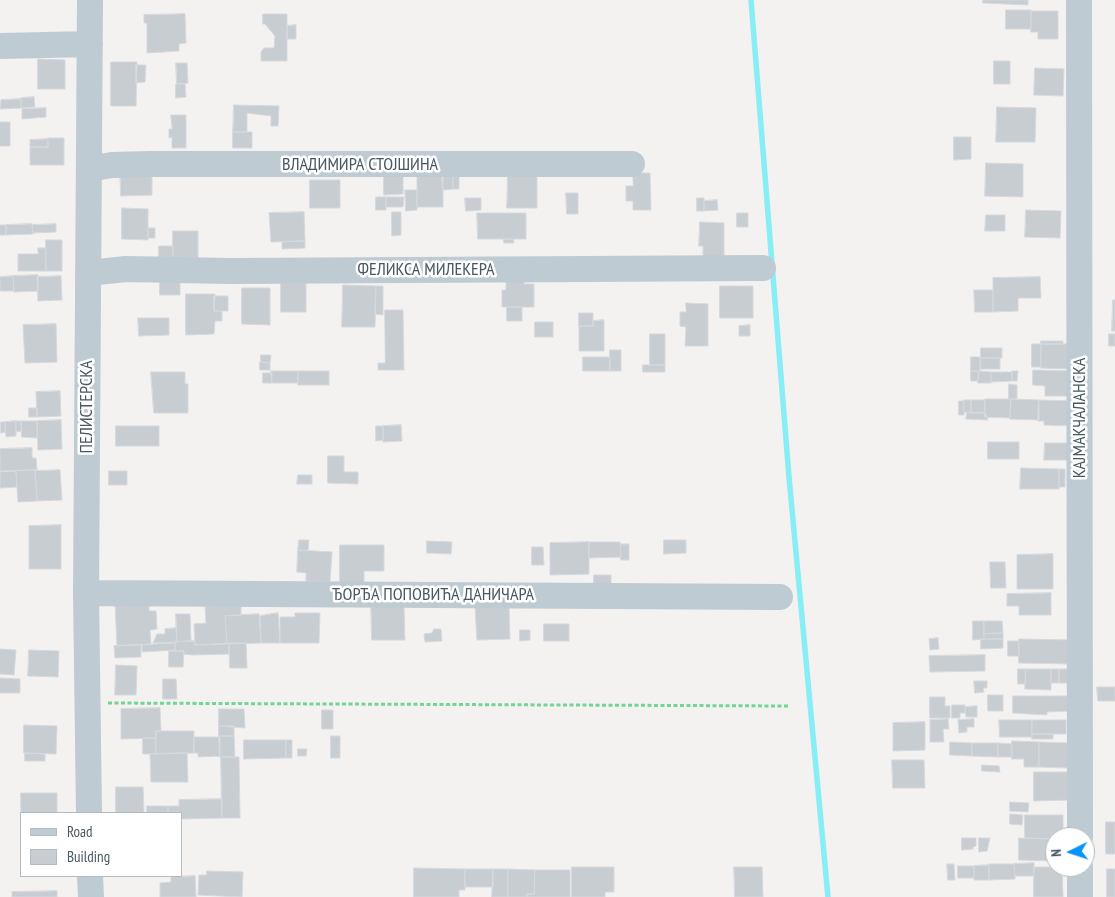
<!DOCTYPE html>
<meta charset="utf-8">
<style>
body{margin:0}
#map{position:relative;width:1115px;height:897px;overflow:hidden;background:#f4f1f1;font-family:"PT Sans Narrow",sans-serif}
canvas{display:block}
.legend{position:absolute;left:20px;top:812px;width:162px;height:65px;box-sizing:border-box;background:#fff;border:1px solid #b5bcc0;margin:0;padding:6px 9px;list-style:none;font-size:15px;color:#475861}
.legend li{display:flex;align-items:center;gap:10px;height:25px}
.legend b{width:25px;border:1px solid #b5bcc0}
.north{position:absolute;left:1045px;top:827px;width:50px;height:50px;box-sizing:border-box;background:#fff;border:1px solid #b5bcc0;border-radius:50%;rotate:266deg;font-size:14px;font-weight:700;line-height:20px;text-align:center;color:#475861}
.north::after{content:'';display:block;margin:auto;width:18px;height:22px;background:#0893f6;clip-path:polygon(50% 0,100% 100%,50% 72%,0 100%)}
</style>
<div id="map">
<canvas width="1115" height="897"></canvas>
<ul class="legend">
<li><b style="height:6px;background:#becbd2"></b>Road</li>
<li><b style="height:14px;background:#c8cdd2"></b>Building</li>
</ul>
<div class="north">N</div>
</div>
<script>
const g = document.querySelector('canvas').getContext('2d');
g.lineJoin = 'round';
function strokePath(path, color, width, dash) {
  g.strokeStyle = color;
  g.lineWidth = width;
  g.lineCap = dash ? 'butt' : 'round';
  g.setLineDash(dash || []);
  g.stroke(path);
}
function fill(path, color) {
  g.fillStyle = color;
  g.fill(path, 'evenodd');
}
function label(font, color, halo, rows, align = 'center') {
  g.font = font + ' "PT Sans Narrow",sans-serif';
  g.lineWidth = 5;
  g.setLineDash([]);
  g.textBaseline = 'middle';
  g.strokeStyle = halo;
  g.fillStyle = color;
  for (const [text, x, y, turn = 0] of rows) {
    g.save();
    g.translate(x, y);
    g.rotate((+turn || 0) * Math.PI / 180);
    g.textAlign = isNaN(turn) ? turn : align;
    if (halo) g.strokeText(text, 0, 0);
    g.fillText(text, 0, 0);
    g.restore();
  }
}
const stream = new Path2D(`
 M 751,0 L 789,477 L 828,897`);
const building = new Path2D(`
 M 983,0 L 1028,0 L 1028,5 L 983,3 Z
 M 1006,10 L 1031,10 L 1031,29 L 1006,29 Z
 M 1031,11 L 1058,11 L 1058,39 L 1038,39 L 1038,32 L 1031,32 Z
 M 185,14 L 186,43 L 179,44 L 179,51 L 147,53 L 147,23 L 144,23 L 144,15 Z
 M 263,14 L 287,14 L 287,61 L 261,61 L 261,52 L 264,48 L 274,48 L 275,36 L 265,24 L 263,24 Z
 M 296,25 L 296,39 L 287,39 L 287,26 Z
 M 38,59 L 65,60 L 65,89 L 38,89 Z
 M 994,61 L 1010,61 L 1010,84 L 994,84 Z
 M 111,62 L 137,62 L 136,106 L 111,106 Z
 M 176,63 L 187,63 L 188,83 L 177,84 Z
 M 136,65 L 146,65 L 145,82 L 136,83 Z
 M 1035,68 L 1064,69 L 1063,96 L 1034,95 Z
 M 176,84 L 185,84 L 186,97 L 176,98 Z
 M 34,97 L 35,107 L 21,108 L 21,98 Z
 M 21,99 L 21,108 L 0,109 L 1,100 Z
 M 234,105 L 279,106 L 278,126 L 271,126 L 271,116 L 247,113 L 247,132 L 233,132 Z
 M 997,107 L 1036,108 L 1035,142 L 996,142 Z
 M 46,108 L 46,117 L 22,119 L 22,109 Z
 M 171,115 L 186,115 L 186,148 L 172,148 L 172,137 L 169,138 L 169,129 L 172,129 Z
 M 0,122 L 10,122 L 10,146 L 0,146 Z
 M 233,132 L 252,132 L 252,148 L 233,148 Z
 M 954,137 L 971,137 L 971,159 L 954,160 Z
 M 48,138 L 64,138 L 64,165 L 30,165 L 30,147 L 48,147 Z
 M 48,139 L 48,147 L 30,147 L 30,140 Z
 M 986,163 L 1023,164 L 1023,197 L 985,196 Z
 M 120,168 L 152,168 L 152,195 L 121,196 Z
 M 384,169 L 403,169 L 403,194 L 384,195 Z
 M 508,172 L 537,172 L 537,208 L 507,208 Z
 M 443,173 L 443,207 L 417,207 L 417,174 Z
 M 633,173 L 650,173 L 651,210 L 633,210 L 633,201 L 626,201 L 626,186 L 633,186 Z
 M 442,175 L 453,175 L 453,189 L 443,190 Z
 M 453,175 L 459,175 L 459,189 L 453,189 Z
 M 310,180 L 340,180 L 340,208 L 310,208 Z
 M 405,190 L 417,190 L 417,210 L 406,211 Z
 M 566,193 L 578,193 L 578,214 L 567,214 Z
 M 376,197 L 386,197 L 386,210 L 376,210 Z
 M 386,197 L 404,197 L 403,207 L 386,207 Z
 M 465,198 L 481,198 L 481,210 L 466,211 Z
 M 697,198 L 704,198 L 704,211 L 697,211 Z
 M 717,200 L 718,210 L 704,211 L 704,201 Z
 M 122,208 L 148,209 L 148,240 L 122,239 Z
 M 1026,210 L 1061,211 L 1060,238 L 1025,237 Z
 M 304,212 L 305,241 L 271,242 L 269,213 Z
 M 392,212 L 401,212 L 401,235 L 392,236 Z
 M 477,213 L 526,213 L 526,239 L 478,239 Z
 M 737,213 L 748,213 L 748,227 L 737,227 Z
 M 986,215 L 1005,215 L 1005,231 L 985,231 Z
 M 700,222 L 724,223 L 724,257 L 703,257 L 703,246 L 699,246 Z
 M 32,224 L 33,234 L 6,235 L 6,225 Z
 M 56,224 L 56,232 L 33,233 L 32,225 Z
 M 0,225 L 6,225 L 6,235 L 0,235 Z
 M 148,228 L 155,228 L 155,238 L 148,238 Z
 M 173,231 L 198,231 L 198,261 L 173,261 Z
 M 504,239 L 513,239 L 514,243 L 504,243 Z
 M 46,240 L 62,240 L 62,271 L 46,271 Z
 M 305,241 L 305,248 L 282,249 L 282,242 Z
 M 159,246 L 173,246 L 173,261 L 159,261 Z
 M 38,248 L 46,248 L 46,271 L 18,271 L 18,254 L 38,254 Z
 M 38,275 L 38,291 L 14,292 L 13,276 Z
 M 13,276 L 14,291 L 0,291 L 0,277 Z
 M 61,276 L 62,300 L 38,301 L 37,277 Z
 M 160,277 L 180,277 L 180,295 L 160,295 Z
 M 1040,277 L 1041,298 L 1018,298 L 1018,311 L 993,312 L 993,278 Z
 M 524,281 L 524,284 L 534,284 L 534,307 L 502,307 L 502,290 L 506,290 L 506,282 Z
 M 281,283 L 306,283 L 306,312 L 281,312 Z
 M 343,285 L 376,286 L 375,327 L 342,327 Z
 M 376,286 L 383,286 L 383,315 L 375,314 Z
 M 720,286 L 753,286 L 753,318 L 720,318 Z
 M 242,288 L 270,288 L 270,325 L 242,324 Z
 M 974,290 L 993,290 L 993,312 L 975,312 Z
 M 186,294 L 215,294 L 214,311 L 222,311 L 222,321 L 215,321 L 214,334 L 186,335 Z
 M 214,296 L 228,296 L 228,311 L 214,311 Z
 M 1113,300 L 1115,300 L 1115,331 L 1112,331 Z
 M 686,303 L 708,304 L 708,346 L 685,346 L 686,327 L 680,326 L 680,312 L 686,312 Z
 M 507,307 L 522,307 L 522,321 L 507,321 Z
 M 385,310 L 403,310 L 404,370 L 378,370 L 378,363 L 385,363 Z
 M 579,313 L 593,313 L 593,326 L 579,326 Z
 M 138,318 L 169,318 L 169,335 L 139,336 Z
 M 604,320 L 604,351 L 579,351 L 579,326 L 593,326 L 593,321 Z
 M 535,322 L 553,322 L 553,337 L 535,337 Z
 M 56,324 L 57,362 L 25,363 L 23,325 Z
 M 750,325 L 750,336 L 739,336 L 739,326 Z
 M 650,334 L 665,334 L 665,365 L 650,365 Z
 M 1109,334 L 1115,334 L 1115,346 L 1109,346 Z
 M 1041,341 L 1063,341 L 1063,344 L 1041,344 Z
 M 1032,344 L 1041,344 L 1041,367 L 1032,367 Z
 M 1041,344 L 1073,344 L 1073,369 L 1041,368 Z
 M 981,348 L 1002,348 L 1002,358 L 981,358 Z
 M 610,350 L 621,350 L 621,371 L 610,371 Z
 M 261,355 L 271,355 L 270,363 L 261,362 Z
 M 583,357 L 610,357 L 610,371 L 583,371 Z
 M 971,357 L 980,357 L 980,371 L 971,371 Z
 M 981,358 L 1000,358 L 1000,369 L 981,369 Z
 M 260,362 L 270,363 L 270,370 L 260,370 Z
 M 643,365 L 665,365 L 665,372 L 643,372 Z
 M 1033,370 L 1074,371 L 1073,396 L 1045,396 L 1045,386 L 1033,385 Z
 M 271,371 L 298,371 L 298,383 L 272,383 Z
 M 298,371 L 329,371 L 329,385 L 298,385 Z
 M 971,371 L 979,371 L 978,381 L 971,381 Z
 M 979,371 L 991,372 L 991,383 L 978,383 Z
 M 1012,371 L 1018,371 L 1017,381 L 1012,381 Z
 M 151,372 L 185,372 L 185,384 L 188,384 L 188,413 L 154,413 Z
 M 991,372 L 1012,372 L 1012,381 L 991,382 Z
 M 263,373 L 272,373 L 272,383 L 263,383 Z
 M 1009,384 L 1017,385 L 1017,399 L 1009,399 Z
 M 60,391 L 61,416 L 37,417 L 36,392 Z
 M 985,399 L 1011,399 L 1010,418 L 985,417 Z
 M 1011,399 L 1039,400 L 1039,420 L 1010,419 Z
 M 964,400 L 971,400 L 971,413 L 964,412 Z
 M 971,400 L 985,400 L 985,413 L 971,413 Z
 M 1039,400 L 1073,401 L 1073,426 L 1044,425 L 1044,421 L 1038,421 Z
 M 959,401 L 964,401 L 964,415 L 959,415 Z
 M 29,408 L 37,408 L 37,417 L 29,417 Z
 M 967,412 L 985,413 L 988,420 L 966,419 Z
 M 61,420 L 62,449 L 38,450 L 37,421 Z
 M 16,421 L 16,436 L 6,437 L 5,422 Z
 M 16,421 L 21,421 L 22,431 L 16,432 Z
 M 21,421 L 37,421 L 37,438 L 22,437 Z
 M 1,422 L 5,422 L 5,432 L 1,433 Z
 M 401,425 L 402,441 L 383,442 L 383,426 Z
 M 116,426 L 159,426 L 159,446 L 116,446 Z
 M 376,426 L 383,426 L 383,440 L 376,441 Z
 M 988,442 L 1019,442 L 1019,459 L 988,459 Z
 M 1045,443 L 1072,443 L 1072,460 L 1044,460 Z
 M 32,448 L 32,458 L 36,458 L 37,470 L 0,471 L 0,449 Z
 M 328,456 L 344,456 L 344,472 L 358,472 L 358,484 L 328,483 Z
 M 1021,468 L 1059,469 L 1059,489 L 1020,489 Z
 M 1059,469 L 1065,469 L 1065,487 L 1059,487 Z
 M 35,470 L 37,501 L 18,502 L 16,471 Z
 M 60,470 L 62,500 L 37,501 L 35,471 Z
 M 16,471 L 17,487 L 0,488 L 0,472 Z
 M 109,471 L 127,471 L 127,485 L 109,485 Z
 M 298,475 L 312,475 L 312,484 L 297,484 Z
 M 61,525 L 61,569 L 29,569 L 29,526 Z
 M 299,540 L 309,540 L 308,551 L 298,550 Z
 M 664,540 L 686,540 L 686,553 L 664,554 Z
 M 427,541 L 452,542 L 451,554 L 427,553 Z
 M 589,542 L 620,542 L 621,557 L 589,558 Z
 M 589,542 L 589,574 L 550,575 L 550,543 Z
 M 621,544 L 629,544 L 629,560 L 621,560 Z
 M 340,545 L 384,545 L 384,571 L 364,571 L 364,586 L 340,585 Z
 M 532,547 L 543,547 L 544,565 L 532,565 Z
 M 298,550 L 332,552 L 330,582 L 306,581 L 306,573 L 297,572 Z
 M 1053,554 L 1053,589 L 1017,589 L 1017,555 Z
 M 990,562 L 1005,562 L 1006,588 L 991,588 Z
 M 594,575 L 611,575 L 611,587 L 594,587 Z
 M 1051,593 L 1051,615 L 1019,615 L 1019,606 L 1007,606 L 1007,594 Z
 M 149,601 L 149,611 L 156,611 L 157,629 L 150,630 L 151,644 L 117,646 L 115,603 Z
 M 241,605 L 241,615 L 225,616 L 227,644 L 195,645 L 194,624 L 206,623 L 205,607 Z
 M 371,605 L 404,607 L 405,640 L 372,640 Z
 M 509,606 L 510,639 L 477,640 L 475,607 Z
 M 278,613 L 280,643 L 261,643 L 260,616 Z
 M 295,613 L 320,613 L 319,643 L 280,643 L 280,617 L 295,617 Z
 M 176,614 L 190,614 L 191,641 L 177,642 Z
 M 259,614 L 261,643 L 227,644 L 225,616 Z
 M 973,621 L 984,621 L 984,639 L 973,640 Z
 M 984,621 L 1002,621 L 1003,633 L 984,634 Z
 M 544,624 L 569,624 L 569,641 L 544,641 Z
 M 176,628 L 177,642 L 153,643 L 157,634 L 165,634 L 165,629 Z
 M 434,629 L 441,629 L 442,641 L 425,642 L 424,634 L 432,633 Z
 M 520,630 L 530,630 L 530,640 L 520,641 Z
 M 1003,633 L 1003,639 L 984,639 L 984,634 Z
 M 938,638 L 939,649 L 930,650 L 929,639 Z
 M 981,639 L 1003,639 L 1003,648 L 981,649 Z
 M 1019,639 L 1071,640 L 1071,664 L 1019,663 Z
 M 195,641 L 195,645 L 229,643 L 229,654 L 193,655 L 184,654 L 184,651 L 175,651 L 175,642 Z
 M 1008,641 L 1019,641 L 1019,656 L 1008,656 Z
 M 175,643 L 175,650 L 142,652 L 142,645 Z
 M 229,643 L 246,643 L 247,668 L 230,668 Z
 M 141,645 L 141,657 L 115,658 L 114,646 Z
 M 0,649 L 16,650 L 14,675 L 0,674 Z
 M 29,650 L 59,651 L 58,677 L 28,676 Z
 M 169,651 L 184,651 L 183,667 L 169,667 Z
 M 985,655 L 985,671 L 930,672 L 929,656 Z
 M 116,665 L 137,666 L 136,695 L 115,695 Z
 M 1018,669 L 1026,669 L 1025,684 L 1018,684 Z
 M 1026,669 L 1051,669 L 1051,690 L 1025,689 Z
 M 1051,669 L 1059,669 L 1059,683 L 1051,683 Z
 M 1059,669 L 1069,669 L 1069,683 L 1059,683 Z
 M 0,678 L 20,679 L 20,693 L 0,693 Z
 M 163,679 L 176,679 L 177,699 L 163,699 Z
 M 974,681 L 987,681 L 987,688 L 983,688 L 984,692 L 975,693 Z
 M 1097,687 L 1115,687 L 1115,701 L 1098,701 Z
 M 988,695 L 1003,695 L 1003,711 L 988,711 Z
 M 1013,696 L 1070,696 L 1070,711 L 1047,712 L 1047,715 L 1013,713 Z
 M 930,697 L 945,697 L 945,706 L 950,706 L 950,718 L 930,718 Z
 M 952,705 L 965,705 L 965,713 L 960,713 L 960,718 L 952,718 Z
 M 977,706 L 977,717 L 966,717 L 965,707 Z
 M 160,708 L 161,731 L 156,731 L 156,738 L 121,739 L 121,709 Z
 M 219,709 L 244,709 L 245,728 L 219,726 Z
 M 322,710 L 333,710 L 333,729 L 322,729 Z
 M 948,719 L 949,729 L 943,729 L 944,742 L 930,742 L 930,720 Z
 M 974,719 L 974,727 L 967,727 L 967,732 L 959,733 L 958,720 Z
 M 999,720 L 1032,720 L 1032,737 L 1000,737 Z
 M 1032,720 L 1066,720 L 1066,734 L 1032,734 Z
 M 925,722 L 925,750 L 893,751 L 893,723 Z
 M 24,725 L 57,726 L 56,754 L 24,753 Z
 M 219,726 L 234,726 L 234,736 L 219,736 Z
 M 156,731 L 194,731 L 194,753 L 156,754 Z
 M 1032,734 L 1053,734 L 1053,739 L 1032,739 Z
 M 219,736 L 234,736 L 235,757 L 220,757 Z
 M 331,736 L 340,736 L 340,758 L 331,758 Z
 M 194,737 L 220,737 L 220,756 L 198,757 L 198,753 L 194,753 Z
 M 143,738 L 156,738 L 156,754 L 143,754 Z
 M 244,740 L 286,740 L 286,758 L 244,759 Z
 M 286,740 L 292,740 L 292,758 L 286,758 Z
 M 1012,741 L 1039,742 L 1039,767 L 1024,767 L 1024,759 L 1012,759 Z
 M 950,742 L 972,743 L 972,756 L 950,755 Z
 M 1039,742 L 1069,743 L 1068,768 L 1039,767 Z
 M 972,743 L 998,743 L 998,757 L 972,756 Z
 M 998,743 L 1012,744 L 1012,757 L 998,757 Z
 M 298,749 L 307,749 L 306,756 L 298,756 Z
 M 25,753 L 45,754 L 45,761 L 25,761 Z
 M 187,753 L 188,782 L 151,782 L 150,754 Z
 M 221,757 L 239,757 L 240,818 L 222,818 Z
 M 892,760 L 924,760 L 925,788 L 893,788 Z
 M 982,765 L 999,766 L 1000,772 L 982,771 Z
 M 1034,772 L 1068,772 L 1069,800 L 1034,801 Z
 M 116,787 L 143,787 L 144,813 L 116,813 Z
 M 21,793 L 57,793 L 57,813 L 21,813 L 21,825 Z
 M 222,799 L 222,818 L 181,819 L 181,813 L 168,813 L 168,806 L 179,806 L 179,800 Z
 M 1010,802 L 1029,803 L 1028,812 L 1010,811 Z
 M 147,806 L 168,806 L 168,813 L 147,813 Z
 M 1010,814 L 1023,815 L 1022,825 L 1010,824 Z
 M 1025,815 L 1063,815 L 1063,837 L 1055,837 L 1055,839 L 1025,838 Z
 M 1106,822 L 1115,822 L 1115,854 L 1106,854 Z
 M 962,838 L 976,838 L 976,846 L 973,847 L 973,849 L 962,850 Z
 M 979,838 L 990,838 L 987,851 L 979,852 Z
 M 1019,838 L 1052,839 L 1052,861 L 1019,860 Z
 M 1034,863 L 1034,876 L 1015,876 L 1014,864 Z
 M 947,864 L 954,864 L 955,880 L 948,880 Z
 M 989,864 L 1014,864 L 1015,879 L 989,880 Z
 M 989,865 L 989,880 L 974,880 L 974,866 Z
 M 958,866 L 974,866 L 974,878 L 958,878 Z
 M 572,867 L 614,867 L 614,892 L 605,892 L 605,897 L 572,897 Z
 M 734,867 L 762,867 L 763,897 L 735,897 Z
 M 1034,867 L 1062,867 L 1063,897 L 1034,897 Z
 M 414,868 L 465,869 L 465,890 L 459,890 L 459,897 L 414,897 Z
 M 465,869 L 493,869 L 493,887 L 465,887 Z
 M 493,869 L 508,869 L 508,897 L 492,897 Z
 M 508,869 L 535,870 L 534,894 L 527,894 L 527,897 L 508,897 Z
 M 1107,869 L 1115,869 L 1115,897 L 1107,897 Z
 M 535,870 L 570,870 L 570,897 L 527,897 L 527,894 L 534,894 Z
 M 207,871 L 243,872 L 242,897 L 198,895 L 199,875 L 206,875 Z
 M 195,876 L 196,897 L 160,897 L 160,883 L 171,882 L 171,877 Z
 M 57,891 L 57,897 L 12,897 L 12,892 Z`);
const path = new Path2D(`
 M 108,703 L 790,706`);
const minor = new Path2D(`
 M 1079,0 L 1080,837
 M 0,46 L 90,44
 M 89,169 L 112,165 L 151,164 L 632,164
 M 88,273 L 126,269 L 230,271 L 763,268
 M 86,593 L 780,597
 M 89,813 L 86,593 L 90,0
 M 1080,867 L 1080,897
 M 90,876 L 91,897`);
const streetNames = [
 ["ВЛАДИМИРА СТОЈШИНА",360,165],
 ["ФЕЛИКСА МИЛЕКЕРА",426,270],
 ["ПЕЛИСТЕРСКА",87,407,-90],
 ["КАЈМАКЧАЛАНСКА",1080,418,-90],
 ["ЂОРЂА ПОПОВИЋА ДАНИЧАРА",433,595]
];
strokePath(stream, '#86eef4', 5.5);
fill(building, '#c8cdd2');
strokePath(building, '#d5d8dd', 1);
strokePath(path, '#71d595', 3, [4, 2.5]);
strokePath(minor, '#becbd2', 26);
label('18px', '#475861', '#fff', streetNames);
</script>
